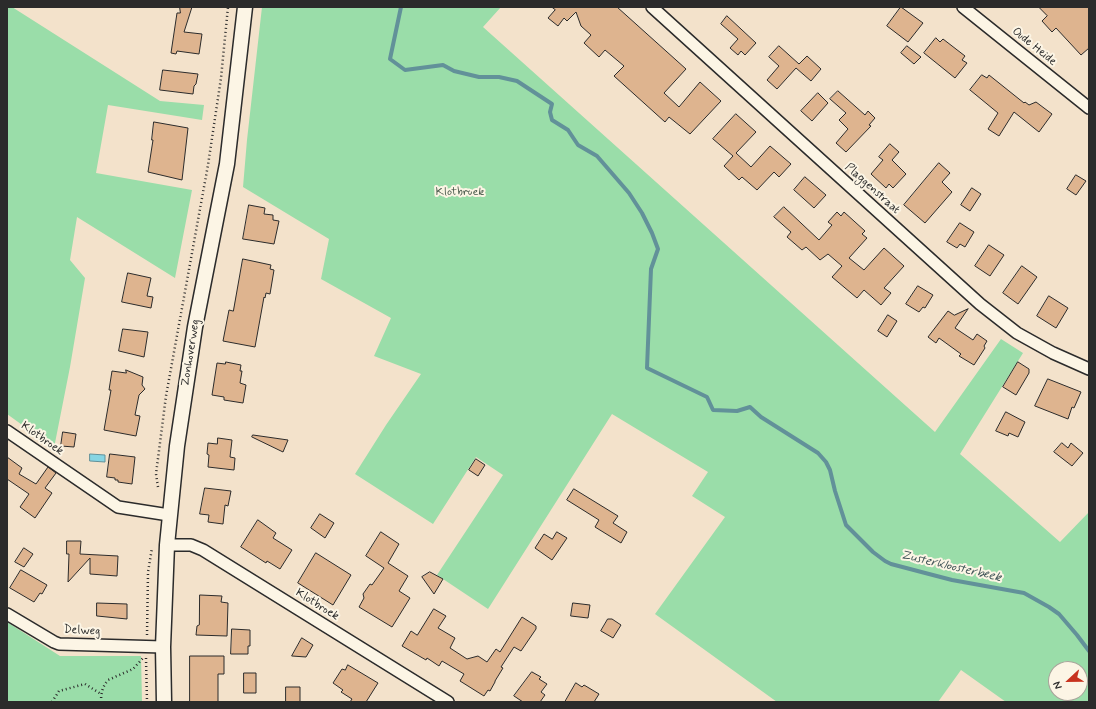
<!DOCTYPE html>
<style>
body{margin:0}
#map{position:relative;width:1096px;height:709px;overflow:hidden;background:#f3e2cb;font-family:Mynerve,sans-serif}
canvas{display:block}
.frame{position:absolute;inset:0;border:8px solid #2b2b2b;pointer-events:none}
.north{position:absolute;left:1048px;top:661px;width:40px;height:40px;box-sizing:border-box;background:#fcf5e5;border:1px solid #a8a49b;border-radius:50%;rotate:248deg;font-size:11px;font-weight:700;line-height:16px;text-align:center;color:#2b2b2b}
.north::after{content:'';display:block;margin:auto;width:14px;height:18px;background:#c8321e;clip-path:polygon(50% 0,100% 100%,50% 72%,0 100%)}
</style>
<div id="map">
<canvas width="1096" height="709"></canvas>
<div class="frame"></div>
<div class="north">N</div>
</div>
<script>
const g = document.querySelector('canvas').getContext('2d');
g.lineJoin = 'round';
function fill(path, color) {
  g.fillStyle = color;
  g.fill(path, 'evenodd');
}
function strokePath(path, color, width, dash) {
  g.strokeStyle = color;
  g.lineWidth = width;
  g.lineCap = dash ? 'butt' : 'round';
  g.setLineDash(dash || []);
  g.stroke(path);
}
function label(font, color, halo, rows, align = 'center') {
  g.font = font + ' Mynerve,sans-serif';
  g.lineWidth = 4;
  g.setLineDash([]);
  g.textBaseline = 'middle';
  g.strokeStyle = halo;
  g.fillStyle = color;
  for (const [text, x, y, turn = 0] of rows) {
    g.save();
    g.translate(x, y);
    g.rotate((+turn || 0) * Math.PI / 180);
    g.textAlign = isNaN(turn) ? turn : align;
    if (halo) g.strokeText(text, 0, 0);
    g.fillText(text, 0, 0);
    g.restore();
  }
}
const green = new Path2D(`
 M 7,7 L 12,7 L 160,101 L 204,105 L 202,120 L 108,105 L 96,173 L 192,190 L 175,278 L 77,217 L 70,260 L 85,278 L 70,367 L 54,448 L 7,414 Z
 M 262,7 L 501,7 L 483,27 L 935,432 L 1001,339 L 1023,353 L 960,454 L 1060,542 L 1089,512 L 1089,702 L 1006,702 L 961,670 L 938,702 L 777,702 L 655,614 L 725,517 L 692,496 L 708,472 L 612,414 L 488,609 L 437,575 L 503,475 L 476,457 L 433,524 L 355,474 L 386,425 L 421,374 L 374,356 L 391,318 L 321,279 L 329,239 L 243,187 L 247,140 ZM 1056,669 L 1080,669 L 1080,693 L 1056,693 Z
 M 7,622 L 60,656 L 141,656 L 142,702 L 7,702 Z`);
const water = new Path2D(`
 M 90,454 L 105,455 L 105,462 L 90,461 Z`);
const stream = new Path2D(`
 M 401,7 L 390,59 L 405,70 L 443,65 L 454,71 L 479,77 L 499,77 L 517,81 L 552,104 L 550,112 L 552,120 L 568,130 L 578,145 L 597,156 L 629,193 L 642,213 L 652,233 L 658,249 L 651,269 L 647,368 L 707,397 L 713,410 L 737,411 L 750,407 L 761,417 L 818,453 L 826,462 L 830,470 L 835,491 L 846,525 L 873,552 L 885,561 L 891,564 L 929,574 L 952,580 L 1024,593 L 1049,607 L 1059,614 L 1077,635 L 1089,651`);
const building = new Path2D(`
 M 180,7 L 192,7 L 184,32 L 202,34 L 199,54 L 177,51 L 176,54 L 171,53 L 177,13 L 180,13 Z
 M 552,7 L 617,7 L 686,69 L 664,93 L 679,107 L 700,82 L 721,101 L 690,134 L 669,117 L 665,122 L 614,76 L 624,66 L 605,50 L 599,57 L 584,43 L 591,35 L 581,26 L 576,12 L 567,21 L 564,18 L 558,26 L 548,18 L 555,10 Z
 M 901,7 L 923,23 L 908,42 L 887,26 Z
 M 1039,7 L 1089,7 L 1089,48 L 1081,55 L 1056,28 L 1052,32 L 1042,21 L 1047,16 Z
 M 727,16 L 756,43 L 745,55 L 741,51 L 738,55 L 730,48 L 738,39 L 721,24 Z
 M 936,38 L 940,42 L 943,39 L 965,56 L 962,60 L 967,63 L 955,78 L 924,53 Z
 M 779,46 L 799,64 L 807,56 L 821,69 L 811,81 L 796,68 L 777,89 L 767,80 L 779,66 L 769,57 Z
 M 907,46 L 921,57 L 914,64 L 901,53 Z
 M 163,70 L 198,74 L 196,84 L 194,86 L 193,94 L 160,90 Z
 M 982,75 L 987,78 L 989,75 L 1024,103 L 1025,102 L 1029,105 L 1036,102 L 1052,114 L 1039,132 L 1014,112 L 999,136 L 988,129 L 998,113 L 970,90 Z
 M 838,91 L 865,115 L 868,111 L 875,118 L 869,125 L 871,126 L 846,152 L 836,143 L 848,129 L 839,120 L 846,113 L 830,99 Z
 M 818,93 L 828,103 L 812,121 L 801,111 Z
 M 736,114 L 756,132 L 736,153 L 751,167 L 770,146 L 791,164 L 779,177 L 774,172 L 757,190 L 742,177 L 739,180 L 724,166 L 733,156 L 713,139 Z
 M 154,122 L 188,128 L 182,180 L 148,172 L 153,140 L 152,140 Z
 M 890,144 L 899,152 L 892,160 L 906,174 L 893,188 L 889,184 L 886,188 L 871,174 L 883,160 L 879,157 Z
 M 939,163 L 950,173 L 942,182 L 952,192 L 925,223 L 904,205 Z
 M 1076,175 L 1086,181 L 1076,195 L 1067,189 Z
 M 805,177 L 826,195 L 814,208 L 794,190 Z
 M 972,188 L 981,194 L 970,211 L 961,205 Z
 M 249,205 L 265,208 L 264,214 L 273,215 L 273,220 L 279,221 L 274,244 L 243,239 Z
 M 784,207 L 819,240 L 832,225 L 828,222 L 837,212 L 841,216 L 844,212 L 865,231 L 862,234 L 867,238 L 849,258 L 864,270 L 884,248 L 904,266 L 884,288 L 891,293 L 881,305 L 864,290 L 857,298 L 832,277 L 842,266 L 828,254 L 820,260 L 806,247 L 802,250 L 787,237 L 791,232 L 774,217 Z
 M 960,223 L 974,232 L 965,247 L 960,244 L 957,248 L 947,242 Z
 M 989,245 L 1004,255 L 990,276 L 975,266 Z
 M 243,259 L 271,265 L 270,269 L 274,270 L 270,294 L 266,293 L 265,298 L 264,297 L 255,347 L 223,341 L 229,310 L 233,311 Z
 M 1022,266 L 1037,277 L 1018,304 L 1003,293 Z
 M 128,273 L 151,278 L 147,296 L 153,297 L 151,308 L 122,302 Z
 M 918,286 L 933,295 L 925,308 L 923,307 L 919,312 L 906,304 Z
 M 1049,296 L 1068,308 L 1056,328 L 1037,316 Z
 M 968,309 L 955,328 L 973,340 L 977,334 L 987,341 L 984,346 L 985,348 L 974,365 L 959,356 L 961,354 L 939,338 L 936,343 L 928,337 L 948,311 L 954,315 Z
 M 888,315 L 897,321 L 887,337 L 878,331 Z
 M 123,329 L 148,332 L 144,357 L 119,351 Z
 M 226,362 L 241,365 L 240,371 L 242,371 L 240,383 L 246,385 L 243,403 L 224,400 L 224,397 L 212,395 L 217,363 L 225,364 Z
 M 1018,362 L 1029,369 L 1029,373 L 1016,395 L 1003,387 Z
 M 126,370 L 143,377 L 142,385 L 145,389 L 139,395 L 135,415 L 140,416 L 136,436 L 104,430 L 111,390 L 109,390 L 112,371 L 126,373 Z
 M 1048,379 L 1081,392 L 1074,408 L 1072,407 L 1068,419 L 1035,406 Z
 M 1006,412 L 1025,422 L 1018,437 L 1009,433 L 1008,436 L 996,431 Z
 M 63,432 L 76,434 L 74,447 L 61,446 Z
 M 253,435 L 288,440 L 283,452 L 252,437 Z
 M 218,438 L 232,440 L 230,457 L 235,458 L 234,470 L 208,467 L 209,455 L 207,454 L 208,443 L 217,444 Z
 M 1062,443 L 1068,448 L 1071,443 L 1083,453 L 1072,466 L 1054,452 Z
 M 110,454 L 135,457 L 132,484 L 118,482 L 118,480 L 115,480 L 115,478 L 107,477 Z
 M 7,457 L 22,468 L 19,474 L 36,484 L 48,467 L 56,473 L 45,488 L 52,493 L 35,518 L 20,507 L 29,494 L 7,479 Z
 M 476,459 L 485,465 L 478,476 L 469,470 Z
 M 205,488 L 231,491 L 228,506 L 225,505 L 223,524 L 208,522 L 209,515 L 200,514 Z
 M 574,489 L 618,516 L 613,523 L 627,532 L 621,543 L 595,527 L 599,520 L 567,500 Z
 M 320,514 L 334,523 L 325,538 L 311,528 Z
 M 258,520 L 276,533 L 273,538 L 292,550 L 280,569 L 267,561 L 266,563 L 241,547 Z
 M 381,532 L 399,544 L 388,563 L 408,576 L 399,591 L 410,598 L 392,627 L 359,607 L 364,598 L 363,594 L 370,584 L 372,585 L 384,568 L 366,556 Z
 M 557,532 L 567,538 L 552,560 L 535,548 L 544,534 L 552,539 Z
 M 67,541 L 81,541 L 80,554 L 118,556 L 117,576 L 90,574 L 90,558 L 68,582 L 69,554 L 67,554 Z
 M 24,548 L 33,554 L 24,567 L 15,562 Z
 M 316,553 L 351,575 L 333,605 L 298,583 Z
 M 21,570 L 47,585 L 42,594 L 40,593 L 34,602 L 10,588 Z
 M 430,572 L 443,579 L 434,594 L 422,577 Z
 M 200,595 L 222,596 L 221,602 L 228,603 L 227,636 L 196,635 L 197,626 L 199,625 Z
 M 97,603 L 127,604 L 127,619 L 97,616 Z
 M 573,603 L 590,605 L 588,618 L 571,616 Z
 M 434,609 L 446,616 L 438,628 L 455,638 L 450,648 L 467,659 L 478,656 L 487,662 L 496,649 L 500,652 L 522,617 L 536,626 L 536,629 L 521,651 L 514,647 L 501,667 L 503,668 L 495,681 L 495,682 L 490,691 L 488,690 L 484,696 L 460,681 L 464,674 L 442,661 L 439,666 L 427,658 L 426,660 L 402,646 L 411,631 L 417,635 Z
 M 608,619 L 612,619 L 621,625 L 613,638 L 601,631 Z
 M 232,629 L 250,630 L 250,646 L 248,646 L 248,654 L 231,654 Z
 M 302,638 L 313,645 L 306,657 L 292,656 Z
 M 190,656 L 224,656 L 224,674 L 218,674 L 218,702 L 190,702 Z
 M 348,665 L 378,683 L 366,702 L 350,702 L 352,699 L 341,692 L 343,690 L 333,683 L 342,669 L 345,670 Z
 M 532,672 L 541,677 L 539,679 L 547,684 L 541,692 L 545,695 L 540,702 L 523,702 L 514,696 Z
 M 244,673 L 256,673 L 256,693 L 244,693 Z
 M 576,683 L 582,687 L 584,685 L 599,694 L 594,702 L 565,702 Z
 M 286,687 L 300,687 L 300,702 L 286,702 Z`);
const path = new Path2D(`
 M 158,487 L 156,474 L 166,396 L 208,165 L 221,78 L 228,7
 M 147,635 L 148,572 L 152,548
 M 146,658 L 147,702
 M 52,702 L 59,691 L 85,684 L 101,694
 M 101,702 C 101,694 102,687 108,680 L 133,669 L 143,658`);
const minor = new Path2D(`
 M 652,7 L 980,304 L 1017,333 L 1053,353 L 1089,369
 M 963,7 L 1089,108
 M 7,431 L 118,507 L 169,515
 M 167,545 L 191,545 L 203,550 L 448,702
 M 7,614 L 54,642 L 59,644 L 163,647`);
const tertiary = new Path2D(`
 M 164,702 L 163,647 L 167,545 L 177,446 L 195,327 L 227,164 L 245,7`);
const streetNames = [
 ["Oude Heide",1034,47,39],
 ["Plaggenstraat",872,189,42],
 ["Zonhoverweg",191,353,-81],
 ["Klotbroek",42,439,35],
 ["Klotbroek",317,605,32],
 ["Delweg",82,631,3]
];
const parkNames = [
 ["Klotbroek",460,192]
];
const waterNames = [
 ["Zusterkloosterbeek",951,567,13]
];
fill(green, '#9adda9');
fill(water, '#86d5e3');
strokePath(water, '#629199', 1);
strokePath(stream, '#629199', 4);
fill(building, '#deb48f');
strokePath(building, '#2b2b2b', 1);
strokePath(minor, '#2b2b2b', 14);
strokePath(tertiary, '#2b2b2b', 17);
strokePath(path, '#2b2b2b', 2.5, [1, 3]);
strokePath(minor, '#fcf5e5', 11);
strokePath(tertiary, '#fcf5e5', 14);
label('12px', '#2b2b2b', '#fcf5e5', streetNames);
label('12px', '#47584a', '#fcf5e5', parkNames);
label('italic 13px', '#425659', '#fcf5e5', waterNames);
</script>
